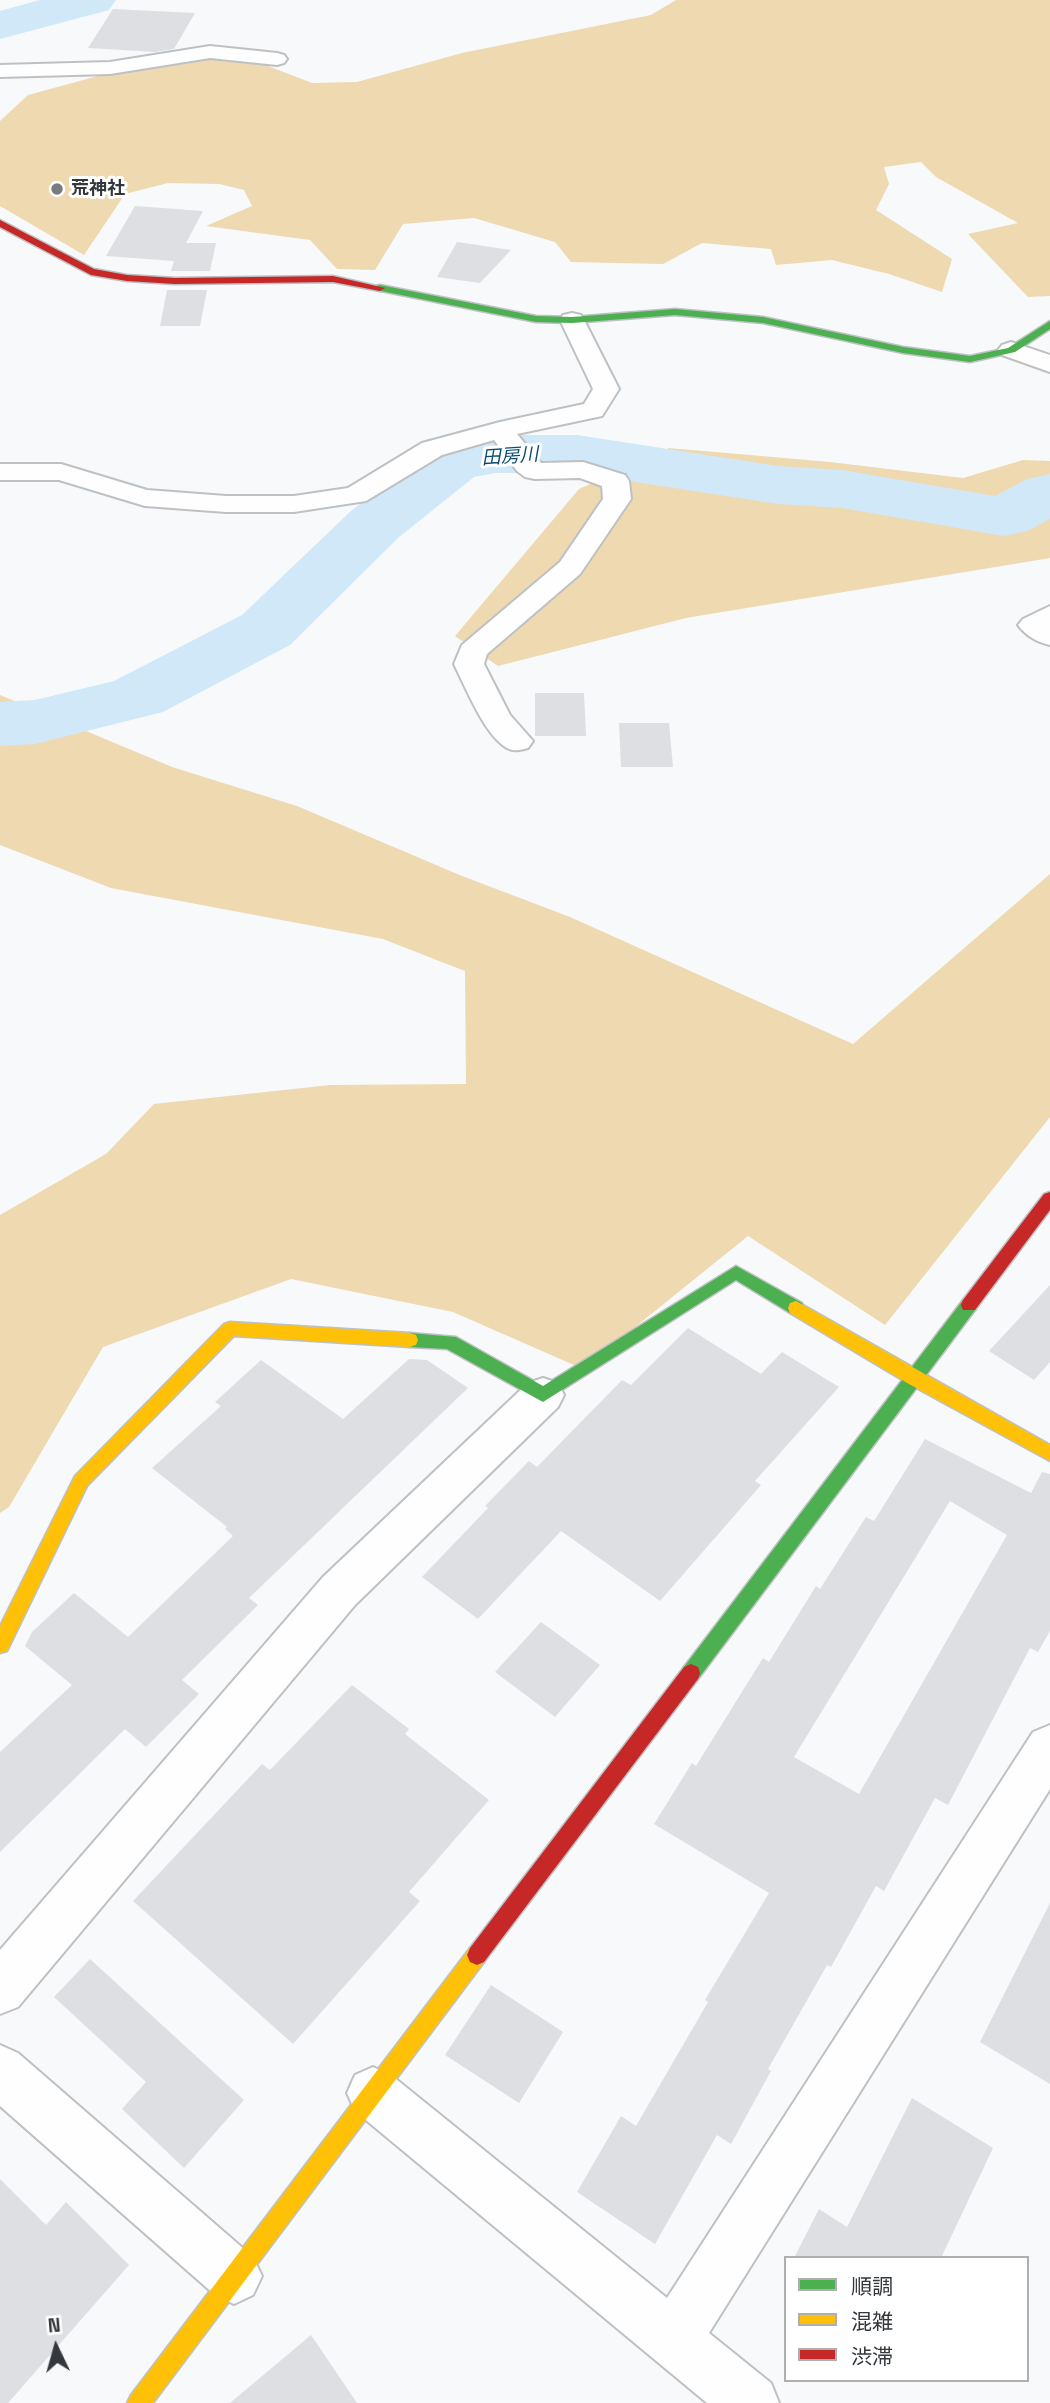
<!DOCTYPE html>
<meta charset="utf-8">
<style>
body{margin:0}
#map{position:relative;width:1050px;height:2403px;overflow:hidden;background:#f7f9fb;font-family:"Space Grotesk","Noto Sans JP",sans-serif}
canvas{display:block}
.legend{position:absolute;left:784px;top:2256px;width:245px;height:126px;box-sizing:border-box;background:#fff;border:2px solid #aeafb1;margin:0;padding:9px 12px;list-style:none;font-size:21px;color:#34383c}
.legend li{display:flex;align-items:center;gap:14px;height:35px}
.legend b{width:35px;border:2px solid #aeafb1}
.north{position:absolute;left:21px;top:2312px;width:70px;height:70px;-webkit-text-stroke:5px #fff;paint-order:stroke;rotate:355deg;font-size:19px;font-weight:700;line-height:28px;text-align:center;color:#34383c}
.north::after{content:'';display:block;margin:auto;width:24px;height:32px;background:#34383c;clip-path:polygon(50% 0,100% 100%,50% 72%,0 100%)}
</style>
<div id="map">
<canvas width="1050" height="2403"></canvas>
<ul class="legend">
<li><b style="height:9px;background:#4caf50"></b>順調</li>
<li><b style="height:9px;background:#ffc107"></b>混雑</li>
<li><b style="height:9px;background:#c62828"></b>渋滞</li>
</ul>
<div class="north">N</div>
</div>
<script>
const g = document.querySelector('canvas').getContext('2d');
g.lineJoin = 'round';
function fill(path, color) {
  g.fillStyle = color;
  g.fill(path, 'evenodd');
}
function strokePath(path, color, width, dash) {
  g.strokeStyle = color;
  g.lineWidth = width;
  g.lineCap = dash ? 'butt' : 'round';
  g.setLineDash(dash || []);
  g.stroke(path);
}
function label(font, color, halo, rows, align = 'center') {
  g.font = font + ' "Space Grotesk","Noto Sans JP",sans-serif';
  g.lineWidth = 6;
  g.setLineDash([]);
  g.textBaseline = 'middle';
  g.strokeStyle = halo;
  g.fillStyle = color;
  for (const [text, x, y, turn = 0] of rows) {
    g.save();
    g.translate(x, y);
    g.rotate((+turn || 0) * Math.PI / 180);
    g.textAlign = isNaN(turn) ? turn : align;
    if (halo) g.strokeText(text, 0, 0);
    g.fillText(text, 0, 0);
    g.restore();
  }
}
const green = new Path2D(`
 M 676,0 L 1050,0 L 1050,296 L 1028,297 L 968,234 L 1018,223 L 936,177 L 921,162 L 884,167 L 889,184 L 876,210 L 952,259 L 942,292 L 889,274 L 832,260 L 776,265 L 771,249 L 702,243 L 663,264 L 571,262 L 555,242 L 474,218 L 403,224 L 375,270 L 337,269 L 310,240 L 206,226 L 252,206 L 244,190 L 219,184 L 168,183 L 125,194 L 84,255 L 0,206 L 0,121 L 28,95 L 98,76 L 197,58 L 250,59 L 312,83 L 357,82 L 462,53 L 651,15 Z
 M 669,448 L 830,462 L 963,478 L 1023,460 L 1050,461 L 1050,558 L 686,618 L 498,666 L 455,636 L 579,489 Z
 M 0,695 L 172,767 L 297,806 L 462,876 L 570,917 L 853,1044 L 1050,874 L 1050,1117 L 885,1325 L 748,1236 L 583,1369 L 453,1312 L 291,1279 L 103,1347 L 9,1507 L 0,1513 L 0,1215 L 106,1154 L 154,1104 L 330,1085 L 466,1084 L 465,971 L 383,939 L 111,888 L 0,845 Z`);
const river = new Path2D(`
 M 40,0 L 116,0 L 109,10 L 0,39 L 0,11 Z
 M 495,435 L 577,435 L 778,466 L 842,470 L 995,496 L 1027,479 L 1050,474 L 1050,519 L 1027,531 L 1004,536 L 842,508 L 778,504 L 577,473 L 495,473 L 474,477 L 398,538 L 290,645 L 163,712 L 35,744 L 0,746 L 0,702 L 35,700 L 114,681 L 242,615 L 352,510 L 431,450 Z`);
const building = new Path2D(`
 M 113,9 L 195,13 L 174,49 L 155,52 L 88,48 Z
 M 135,206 L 203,211 L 186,243 L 216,243 L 210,271 L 171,271 L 174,261 L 106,256 Z
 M 457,242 L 511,250 L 480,283 L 437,277 Z
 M 167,290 L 207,290 L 200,326 L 160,326 Z
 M 535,693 L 584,693 L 586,736 L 535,736 Z
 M 619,723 L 669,723 L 673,767 L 621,767 Z
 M 1050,1285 L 1050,1362 L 1034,1380 L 989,1351 Z
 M 688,1328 L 761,1374 L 782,1352 L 839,1387 L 755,1481 L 761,1485 L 660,1601 L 561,1531 L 478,1619 L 422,1577 L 488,1508 L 485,1506 L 529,1461 L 537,1467 L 622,1380 L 631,1385 Z
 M 409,1359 L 427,1360 L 468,1388 L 249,1598 L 258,1605 L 182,1680 L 199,1694 L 146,1747 L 125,1729 L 0,1852 L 0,1752 L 72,1685 L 25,1646 L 32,1632 L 74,1593 L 128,1637 L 233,1536 L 225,1529 L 227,1527 L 152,1468 L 221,1406 L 215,1402 L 261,1360 L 343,1419 Z
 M 925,1439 L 1031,1493 L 1042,1472 L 1050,1474 L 1050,1631 L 1038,1652 L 1030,1648 L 948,1805 L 935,1798 L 884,1891 L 876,1886 L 831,1967 L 827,1965 L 768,2069 L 771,2071 L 731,2144 L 717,2135 L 655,2244 L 577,2192 L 621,2116 L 636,2126 L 708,2002 L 705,2000 L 769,1893 L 654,1824 L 692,1763 L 696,1766 L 763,1658 L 769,1662 L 816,1586 L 820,1589 L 866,1517 L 874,1521 ZM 950,1501 L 1007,1535 L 859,1794 L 794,1757 Z
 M 541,1622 L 600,1665 L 555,1717 L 495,1672 Z
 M 352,1685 L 409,1729 L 405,1734 L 489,1800 L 409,1892 L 420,1901 L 293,2044 L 133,1901 L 262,1764 L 270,1770 Z
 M 1050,1903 L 1050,2084 L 980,2042 Z
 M 90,1959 L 244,2100 L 184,2168 L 122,2109 L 146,2082 L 54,1997 Z
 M 491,1985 L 563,2032 L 519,2103 L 445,2055 Z
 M 912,2098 L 993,2148 L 941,2258 L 794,2258 L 819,2209 L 847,2227 Z
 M 0,2179 L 46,2225 L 66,2202 L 129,2265 L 8,2403 L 0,2403 Z
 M 311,2335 L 357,2403 L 230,2403 Z`);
const street = new Path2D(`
 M 210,46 L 277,53 L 284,55 L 287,59 L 284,63 L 277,65 L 210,58 L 110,74 L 0,77 L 0,65 L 110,62 Z
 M 572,313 L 581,315 L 584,320 L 619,389 L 602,416 L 517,434 L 541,463 L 583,462 L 625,475 L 629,481 L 631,499 L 580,574 L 487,654 L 484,664 L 510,715 L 533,741 L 528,748 C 521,750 514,752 507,748 C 485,736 465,686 454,664 L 462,645 L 560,562 L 603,499 L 602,486 L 580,478 L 535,479 L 525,477 L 517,471 L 494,440 L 442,455 L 366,501 L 294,512 L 226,512 L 145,506 L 59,480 L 0,480 L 0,464 L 61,464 L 147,490 L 226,496 L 294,496 L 348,488 L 422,443 L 500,422 L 584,404 L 593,389 L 560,320 L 563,315 Z
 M 1011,342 L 1050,355 L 1050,372 L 1002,355 L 998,350 L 1002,345 Z
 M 1050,606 L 1050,645 C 1037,642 1026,636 1018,625 L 1023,619 Z
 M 543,1378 L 558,1383 L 564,1395 L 558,1407 L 355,1605 L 18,2007 L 0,2014 L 0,1950 L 323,1577 L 528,1383 Z
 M 1050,1725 L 1050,1789 L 709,2333 L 771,2383 L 779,2403 L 707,2403 L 355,2111 L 347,2093 L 355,2075 L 373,2067 L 391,2075 L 667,2298 L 1033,1732 Z
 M 0,2045 L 18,2053 L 253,2257 L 262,2276 L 253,2295 L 234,2304 L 215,2295 L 0,2106 Z`);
const fast = new Path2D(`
 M 380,285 L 536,316 L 572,317 L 675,309 L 763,317 L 903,347 L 970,356 L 1008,348 L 1050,321 L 1050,329 L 1015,352 L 970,362 L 903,353 L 763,323 L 675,315 L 572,323 L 536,322 L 376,290 L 376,286 Z
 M 736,1266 L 802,1303 L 804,1308 L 802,1313 L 790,1313 L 736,1280 L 543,1402 L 447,1349 L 410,1347 L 404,1345 L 402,1340 L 404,1335 L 410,1333 L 456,1337 L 543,1386 Z
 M 969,1298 L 975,1300 L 977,1305 L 975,1310 L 698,1679 L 691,1682 L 684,1679 L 682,1673 L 684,1667 L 963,1300 Z`);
const slow = new Path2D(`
 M 796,1301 L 1050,1445 L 1050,1461 L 909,1384 L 790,1313 L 788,1308 L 790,1303 Z
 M 230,1322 L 410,1333 L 416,1335 L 418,1340 L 416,1345 L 410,1347 L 234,1336 L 87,1486 L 7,1651 L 0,1653 L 0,1626 L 75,1476 L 224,1324 Z
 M 477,1945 L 484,1948 L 487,1955 L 484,1962 L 153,2403 L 127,2403 L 131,2395 L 470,1948 Z`);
const jam = new Path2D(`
 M 0,220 L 94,269 L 127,275 L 175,278 L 333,276 L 385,288 L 380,291 L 333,282 L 175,284 L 127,281 L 91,275 L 0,227 Z
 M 1050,1192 L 1050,1210 L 975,1310 L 963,1310 L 961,1305 L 963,1300 L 1044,1194 Z
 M 691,1664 L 698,1667 L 700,1673 L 698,1679 L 484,1962 L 477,1965 L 470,1962 L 467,1955 L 470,1948 L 684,1667 Z`);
const markers = [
 [57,189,7,"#787c7f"]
];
const farPoinames = [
 ["荒神社",71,189]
];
const farWaternames = [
 ["田房川",510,457,-4]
];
fill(green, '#eed9b0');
fill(river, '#d1e8f8');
fill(building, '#dddfe2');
strokePath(street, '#bec1c4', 4);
strokePath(fast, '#bec1c4', 3);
strokePath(slow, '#bec1c4', 3);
strokePath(jam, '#bec1c4', 3);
fill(street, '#fefefe');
fill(fast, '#4caf50');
fill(slow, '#ffc107');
fill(jam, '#c62828');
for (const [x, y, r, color] of markers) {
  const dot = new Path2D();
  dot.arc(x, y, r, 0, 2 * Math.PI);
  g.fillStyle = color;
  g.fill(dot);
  strokePath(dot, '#fff', 2.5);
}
label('bold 18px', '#34383c', '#fff', farPoinames, 'left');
label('italic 19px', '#094c70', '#fff', farWaternames);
</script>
